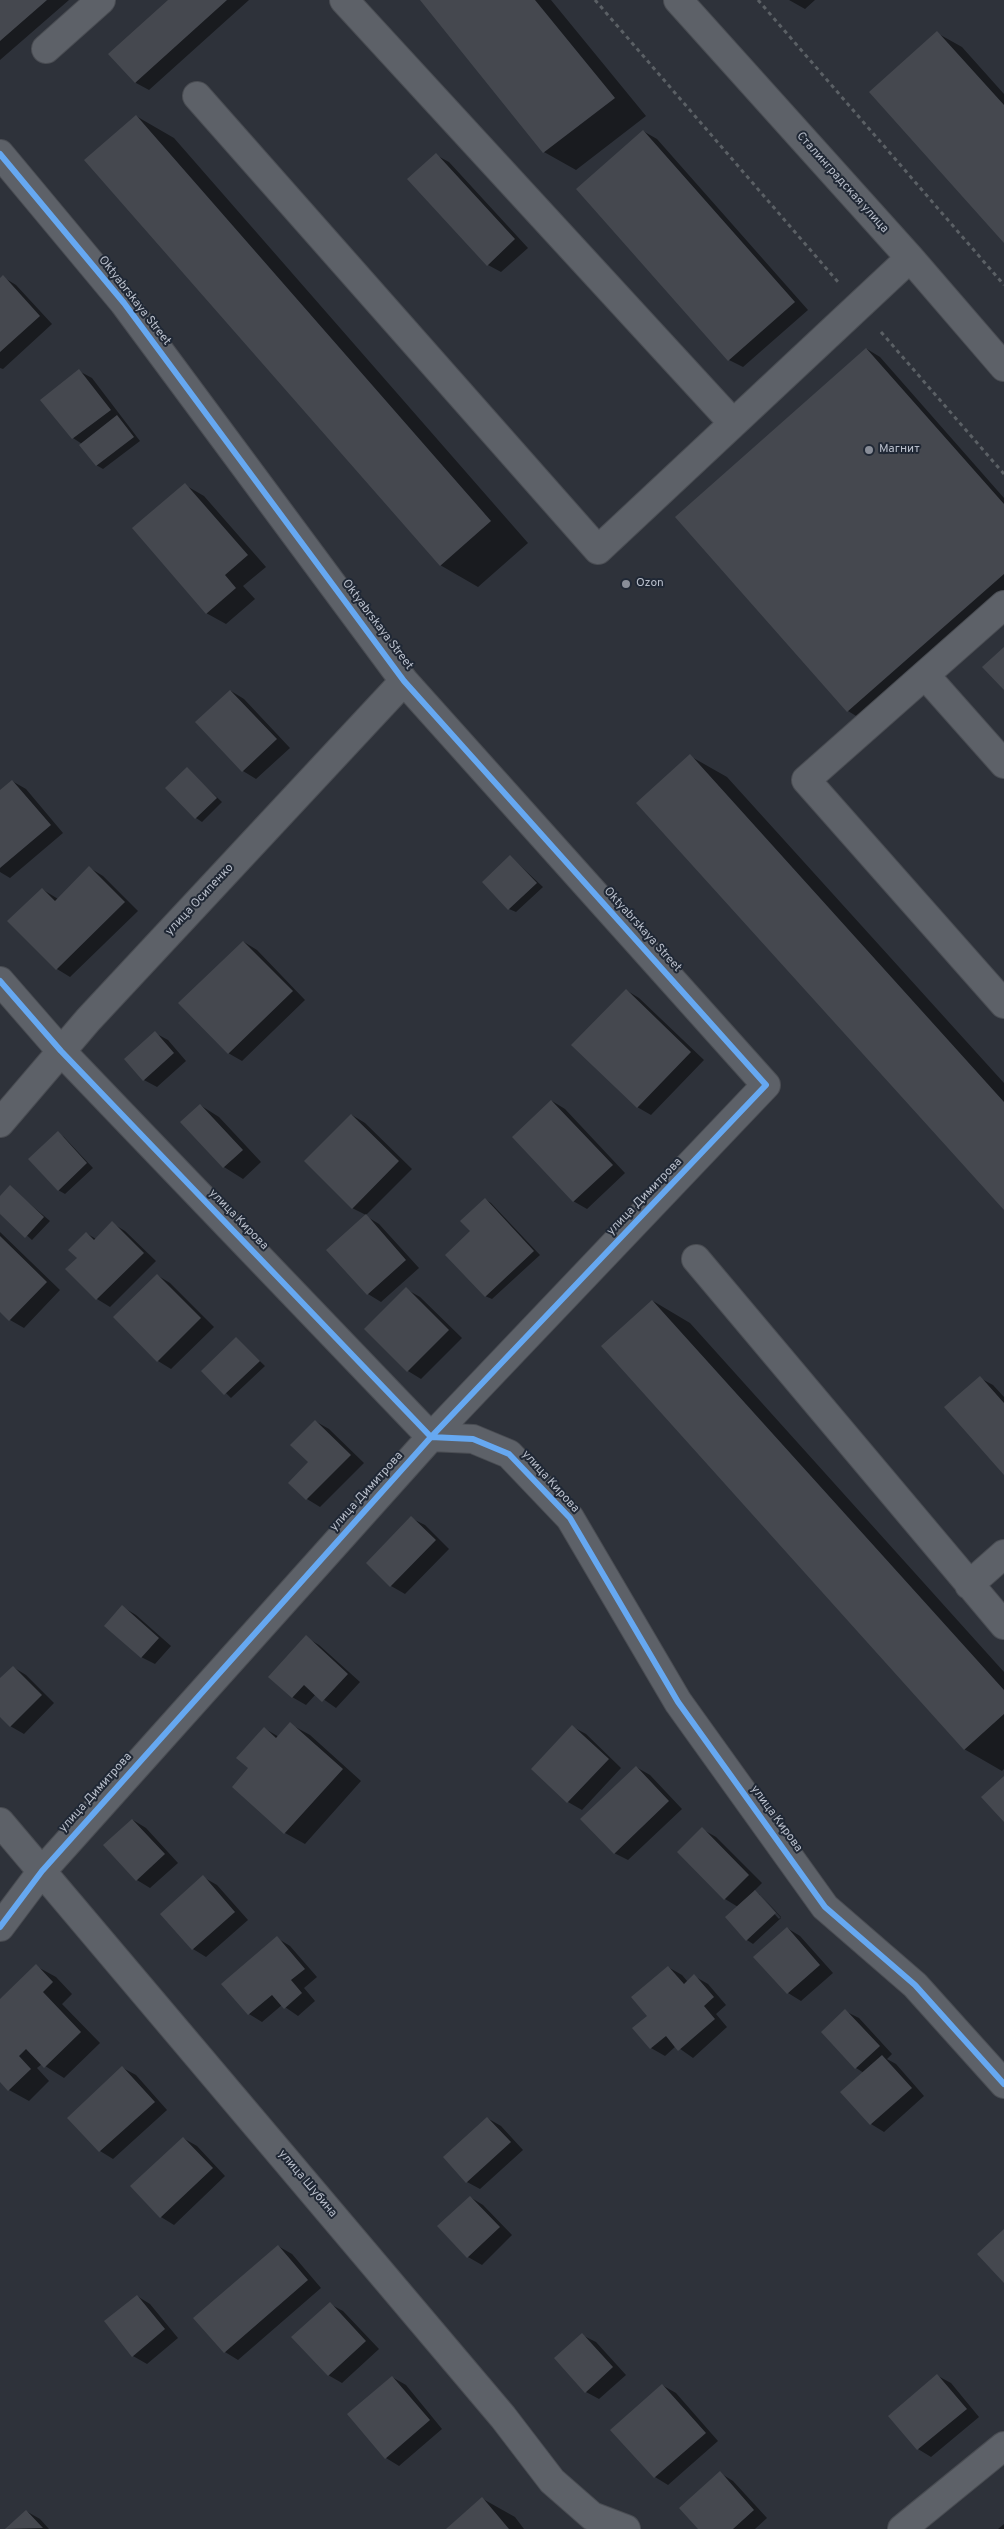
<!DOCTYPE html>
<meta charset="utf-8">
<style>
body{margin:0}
canvas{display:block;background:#2e323a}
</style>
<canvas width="1004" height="2529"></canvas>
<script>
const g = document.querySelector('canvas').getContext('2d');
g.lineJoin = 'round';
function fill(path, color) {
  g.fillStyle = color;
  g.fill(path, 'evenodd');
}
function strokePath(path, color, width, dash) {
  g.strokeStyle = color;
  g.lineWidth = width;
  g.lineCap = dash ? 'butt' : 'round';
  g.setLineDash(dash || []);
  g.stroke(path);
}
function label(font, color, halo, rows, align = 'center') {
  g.font = font + ' Overpass,sans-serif';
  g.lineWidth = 4;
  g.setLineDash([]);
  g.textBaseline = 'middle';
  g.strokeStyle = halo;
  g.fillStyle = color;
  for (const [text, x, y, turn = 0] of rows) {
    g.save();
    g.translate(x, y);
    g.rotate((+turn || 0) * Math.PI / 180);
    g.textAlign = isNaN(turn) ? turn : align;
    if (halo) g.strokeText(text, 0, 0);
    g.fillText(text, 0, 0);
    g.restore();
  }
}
const shadow = new Path2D(`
 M 0,0 L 69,0 L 0,60 Z
 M 170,0 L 249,0 L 149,90 L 136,83 L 110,54 Z
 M 421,0 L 551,0 L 646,116 L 576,170 L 544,152 Z
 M 789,0 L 815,0 L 805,9 Z
 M 937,33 L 962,47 L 1004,94 L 1004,241 Z
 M 136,116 L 174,138 L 528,543 L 478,587 L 440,565 Z
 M 643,131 L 657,139 L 808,310 L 743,367 L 729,360 Z
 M 436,155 L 449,162 L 528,248 L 501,272 L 488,265 Z
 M 3,277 L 16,285 L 52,324 L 3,369 L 0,368 L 0,280 Z
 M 867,349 L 880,357 L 1004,498 L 1004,594 L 861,719 L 848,711 Z
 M 79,371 L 92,378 L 140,441 L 103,469 L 96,465 L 82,444 L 73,438 L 42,400 Z
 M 185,485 L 204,496 L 266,567 L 243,586 L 255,599 L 226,624 L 206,613 Z
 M 231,691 L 244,699 L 290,748 L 256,779 L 243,771 L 197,722 Z
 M 690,756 L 727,777 L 1004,1083 L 1004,1208 Z
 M 187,769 L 222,802 L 202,822 L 196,818 Z
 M 12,781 L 26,789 L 63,833 L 10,878 L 0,872 L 0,792 Z
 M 511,857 L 543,887 L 516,912 L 509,909 Z
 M 90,868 L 103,876 L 138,911 L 70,977 L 57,969 L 42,889 L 58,899 Z
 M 244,942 L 257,950 L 305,1000 L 242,1061 L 228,1053 Z
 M 626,990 L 639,998 L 704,1060 L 651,1115 L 637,1107 Z
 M 155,1033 L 168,1040 L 186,1061 L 157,1087 L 144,1080 Z
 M 552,1101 L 565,1109 L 625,1173 L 587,1209 L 573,1201 Z
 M 200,1105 L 219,1117 L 261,1162 L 243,1179 L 224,1167 L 182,1122 Z
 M 352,1115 L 365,1123 L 412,1169 L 366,1215 L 352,1208 Z
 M 58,1133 L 64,1137 L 93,1168 L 65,1194 L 58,1190 Z
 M 10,1187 L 50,1221 L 32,1240 L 0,1212 L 0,1198 Z
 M 485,1199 L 491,1203 L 540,1255 L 492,1299 L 485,1296 Z
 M 366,1216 L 379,1224 L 419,1268 L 381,1302 L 368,1294 Z
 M 112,1223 L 125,1231 L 156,1261 L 110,1307 L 97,1299 L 67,1269 L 78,1258 L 86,1233 L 96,1239 Z
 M 0,1232 L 60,1290 L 24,1328 L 10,1320 L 0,1310 Z
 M 157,1275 L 170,1283 L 214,1327 L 171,1369 L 158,1361 Z
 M 406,1289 L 420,1297 L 462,1338 L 421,1379 L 408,1371 Z
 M 653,1301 L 690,1323 L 1004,1672 L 1004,1769 L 1002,1771 L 964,1749 Z
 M 237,1339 L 265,1366 L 231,1398 L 203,1371 Z
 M 980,1378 L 993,1385 L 1004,1397 L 1004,1473 Z
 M 315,1421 L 329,1429 L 364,1463 L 320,1507 L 307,1499 Z
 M 411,1518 L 425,1525 L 449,1549 L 405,1594 L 391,1586 L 368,1563 Z
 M 123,1607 L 136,1615 L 171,1646 L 155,1664 L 141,1657 Z
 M 306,1637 L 319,1645 L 360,1682 L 336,1708 L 316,1694 L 306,1705 L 292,1697 Z
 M 13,1667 L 26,1675 L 54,1703 L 24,1734 L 10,1726 L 0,1715 L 0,1680 Z
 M 290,1724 L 310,1735 L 361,1781 L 305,1844 L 285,1833 L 233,1787 L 250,1768 L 264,1728 L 279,1737 Z
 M 573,1727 L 586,1734 L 621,1768 L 582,1810 L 568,1802 L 533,1768 Z
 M 636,1767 L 650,1775 L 682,1809 L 628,1860 L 614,1853 Z
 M 133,1820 L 146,1828 L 178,1863 L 150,1888 L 137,1880 L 105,1845 Z
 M 702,1829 L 716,1837 L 762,1883 L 754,1891 L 760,1895 L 758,1896 L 779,1919 L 781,1917 L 761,1895 L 781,1918 L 753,1944 L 747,1940 L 738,1907 L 725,1899 Z
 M 203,1877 L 217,1885 L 248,1920 L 206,1957 L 193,1949 Z
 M 787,1928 L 800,1936 L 833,1973 L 801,2001 L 788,1993 Z
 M 277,1938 L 290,1946 L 317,1977 L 304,1988 L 315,2001 L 298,2016 L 282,2005 L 262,2022 L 249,2014 L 223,1984 Z
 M 36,1966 L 56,1977 L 72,1994 L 62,2004 L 100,2043 L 64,2078 L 42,2064 L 37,2068 L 49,2081 L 29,2101 L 9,2090 L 0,2080 L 0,2001 Z
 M 668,1967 L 682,1975 L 688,1982 L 694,1976 L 708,1984 L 726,2005 L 716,2014 L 727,2027 L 693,2058 L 676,2046 L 665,2056 L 651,2048 L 634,2028 L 649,2016 Z
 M 845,2011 L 859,2018 L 892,2054 L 887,2059 L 896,2064 L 924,2096 L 884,2132 L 871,2124 L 842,2093 L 864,2073 L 856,2068 Z
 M 123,2068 L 136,2075 L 167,2110 L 113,2159 L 100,2151 L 69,2118 Z
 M 487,2118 L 501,2126 L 523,2150 L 480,2189 L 467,2182 Z
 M 183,2138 L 197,2146 L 225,2176 L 174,2225 L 161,2217 Z
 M 470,2197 L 483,2205 L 512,2235 L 482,2265 L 468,2257 L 439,2226 Z
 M 278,2246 L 292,2254 L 321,2288 L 238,2360 L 225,2352 Z
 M 137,2296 L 150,2304 L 178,2338 L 147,2364 L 133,2356 L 105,2322 Z
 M 330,2304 L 343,2311 L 379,2349 L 342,2383 L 328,2375 Z
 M 582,2335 L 596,2342 L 626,2375 L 599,2399 L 586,2392 Z
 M 938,2376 L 951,2383 L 979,2417 L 931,2457 L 918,2449 L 890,2416 Z
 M 392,2377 L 406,2385 L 442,2429 L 399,2466 L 386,2458 Z
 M 662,2385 L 676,2393 L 718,2441 L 668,2485 L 655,2477 Z
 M 720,2473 L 733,2481 L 767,2518 L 755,2529 L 699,2529 Z
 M 483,2499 L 515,2517 L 524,2529 L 448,2529 Z
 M 26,2511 L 40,2519 L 49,2529 L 7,2529 Z
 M 1004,2524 L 1004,2529 L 998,2529 Z`);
const building = new Path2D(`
 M 0,0 L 47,0 L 0,41 Z
 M 168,0 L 227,0 L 135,83 L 108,54 Z
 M 420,0 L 535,0 L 615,98 L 543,153 Z
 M 937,31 L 1004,105 L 1004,243 L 869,92 Z
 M 136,115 L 491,521 L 440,566 L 84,160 Z
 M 643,130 L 795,302 L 728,361 L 576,189 Z
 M 436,153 L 515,239 L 487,266 L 407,179 Z
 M 3,275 L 40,316 L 0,352 L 0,278 Z
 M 866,348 L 1004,504 L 1004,574 L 847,712 L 675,517 Z
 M 79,369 L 111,410 L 72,439 L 40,400 Z
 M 117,415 L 134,437 L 96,466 L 79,445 Z
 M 185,483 L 248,555 L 225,575 L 236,588 L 206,614 L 132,528 Z
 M 1004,647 L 1004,690 L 982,667 Z
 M 230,690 L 277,739 L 242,772 L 195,722 Z
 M 690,754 L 1004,1102 L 1004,1210 L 636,803 Z
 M 187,767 L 217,798 L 195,819 L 165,788 Z
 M 12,780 L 51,825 L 0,868 L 0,790 Z
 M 510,855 L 537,883 L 508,910 L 482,882 Z
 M 89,866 L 125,902 L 56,970 L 7,921 L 42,888 L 55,901 Z
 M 243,941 L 293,991 L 228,1054 L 178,1003 Z
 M 626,989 L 691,1052 L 637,1108 L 571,1045 Z
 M 155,1031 L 174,1053 L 143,1081 L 124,1059 Z
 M 551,1100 L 613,1165 L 573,1202 L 512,1137 Z
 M 200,1104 L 243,1150 L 223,1168 L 180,1122 Z
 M 351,1114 L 399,1161 L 352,1209 L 304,1161 Z
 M 58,1131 L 87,1163 L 58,1191 L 28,1159 Z
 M 10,1185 L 44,1217 L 25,1238 L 0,1214 L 0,1196 Z
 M 485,1198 L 534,1251 L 485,1297 L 445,1255 L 470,1231 L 460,1221 Z
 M 366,1214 L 406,1260 L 367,1295 L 326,1250 Z
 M 112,1221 L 144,1253 L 96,1300 L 65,1269 L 77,1258 L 68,1250 L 86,1232 L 94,1240 Z
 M 0,1236 L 47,1282 L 9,1321 L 0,1312 Z
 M 157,1274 L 201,1318 L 157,1362 L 113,1317 Z
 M 406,1287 L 449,1330 L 407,1372 L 364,1329 Z
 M 652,1300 L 1004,1690 L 1004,1714 L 964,1750 L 601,1346 Z
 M 236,1337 L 260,1361 L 224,1395 L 201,1371 Z
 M 980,1376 L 1004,1403 L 1004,1475 L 944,1407 Z
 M 315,1420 L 351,1455 L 306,1500 L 288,1483 L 308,1462 L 290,1445 Z
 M 411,1516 L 436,1540 L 390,1587 L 366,1563 Z
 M 122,1605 L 159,1638 L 141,1658 L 104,1626 Z
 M 306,1635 L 348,1674 L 322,1702 L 304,1685 L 292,1698 L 268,1677 Z
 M 13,1666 L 42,1695 L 10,1727 L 0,1717 L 0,1678 Z
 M 290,1722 L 343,1769 L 284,1834 L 232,1787 L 248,1768 L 236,1758 L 264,1727 L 276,1738 Z
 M 572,1725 L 609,1759 L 567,1803 L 531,1769 Z
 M 636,1766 L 669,1801 L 614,1854 L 580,1819 Z
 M 1004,1776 L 1004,1822 L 981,1797 Z
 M 132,1819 L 165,1854 L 136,1881 L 103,1845 Z
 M 702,1827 L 749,1875 L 724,1900 L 677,1852 Z
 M 203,1875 L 235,1912 L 192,1950 L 160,1914 Z
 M 755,1890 L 776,1913 L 746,1941 L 725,1917 Z
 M 787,1927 L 820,1965 L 787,1994 L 753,1957 Z
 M 277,1936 L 305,1969 L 291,1980 L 302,1993 L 284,2009 L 272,1995 L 248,2015 L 221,1984 Z
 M 36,1964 L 53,1982 L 43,1992 L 81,2032 L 44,2068 L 26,2049 L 19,2056 L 31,2069 L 8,2091 L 0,2082 L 0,1999 Z
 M 668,1966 L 684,1984 L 694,1974 L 714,1997 L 704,2006 L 715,2019 L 678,2051 L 666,2036 L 650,2049 L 632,2028 L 647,2016 L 631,1997 Z
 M 845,2009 L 880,2046 L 855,2069 L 821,2032 Z
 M 882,2055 L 912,2088 L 870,2125 L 840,2092 Z
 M 122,2066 L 155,2102 L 99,2152 L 67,2118 Z
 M 487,2117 L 511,2142 L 466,2183 L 443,2157 Z
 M 183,2137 L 213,2168 L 160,2218 L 130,2186 Z
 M 470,2196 L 500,2227 L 467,2258 L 437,2226 Z
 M 1004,2229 L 1004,2283 L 977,2254 Z
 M 278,2245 L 308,2280 L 224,2353 L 193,2318 Z
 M 137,2295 L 165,2329 L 132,2357 L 104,2321 Z
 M 330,2302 L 366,2341 L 328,2376 L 291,2337 Z
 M 582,2333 L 613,2367 L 585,2393 L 554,2358 Z
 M 937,2374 L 967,2409 L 917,2450 L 888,2416 Z
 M 392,2376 L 430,2420 L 385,2459 L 347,2414 Z
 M 662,2384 L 706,2433 L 654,2478 L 610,2430 Z
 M 720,2471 L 754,2510 L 733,2529 L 698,2529 L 679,2508 Z
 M 482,2497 L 509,2529 L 446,2529 Z
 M 26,2510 L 43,2528 L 5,2529 Z`);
const path = new Path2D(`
 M 595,0 L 838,282
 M 758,0 L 1004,285
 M 881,332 L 1004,474`);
const minor = new Path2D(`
 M 344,0 L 733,423
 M 678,0 L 910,258 L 1004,367
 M 46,49 L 101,0
 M 197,96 L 598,550 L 910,258
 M 0,154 L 124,303 L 404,681 L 766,1085 L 431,1437 L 42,1871 L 0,1927
 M 1004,605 L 806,780 L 1004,1004
 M 925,675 L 1004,764
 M 0,981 L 61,1051 L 431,1437 L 473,1439 L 509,1454 L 570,1518 L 678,1702 L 825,1907 L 915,1985 L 1004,2084
 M 0,1123 L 88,1020 L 404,681
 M 696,1259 L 1004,1625
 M 969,1585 L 1004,1554
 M 0,1822 L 503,2417 L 552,2481 L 592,2516 L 626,2529
 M 902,2529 L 1004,2446`);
const cycleway = new Path2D(`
 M 0,154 L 124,303 L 404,681 L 766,1085 L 431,1437 L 42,1871 L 0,1927
 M 0,981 L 61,1051 L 431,1437 L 473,1439 L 509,1454 L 570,1518 L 678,1702 L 825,1907 L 915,1985 L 1004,2084`);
const markers = [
 [869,450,5,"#888d98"],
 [626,584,5,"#888d98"]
];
const streetNames = [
 ["Сталинградская улица",842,183,48],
 ["Oktyabrskaya Street",134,301,52],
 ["Oktyabrskaya Street",377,625,53],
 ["улица Осипенко",200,900,-47],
 ["Oktyabrskaya Street",642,930,48],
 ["улица Димитрова",645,1197,-46],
 ["улица Кирова",238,1220,46],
 ["улица Кирова",550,1482,48],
 ["улица Димитрова",367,1492,-48],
 ["улица Димитрова",96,1793,-48],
 ["улица Кирова",776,1819,54],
 ["улица Шубина",307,2184,50]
];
const poiNames = [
 ["Магнит",879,450],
 ["Ozon",636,584]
];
fill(shadow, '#0007');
fill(building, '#45484f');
strokePath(minor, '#4a4d53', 30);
strokePath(path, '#5b6065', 3, [4, 4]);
strokePath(minor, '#5d6168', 28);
strokePath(cycleway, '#66a8f1', 6);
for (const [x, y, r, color] of markers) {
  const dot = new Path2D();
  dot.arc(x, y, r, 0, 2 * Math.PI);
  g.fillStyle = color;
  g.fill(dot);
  strokePath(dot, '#202835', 2);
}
label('12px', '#b8beca', '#202835', streetNames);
label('12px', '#b8beca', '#202835', poiNames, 'left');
</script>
